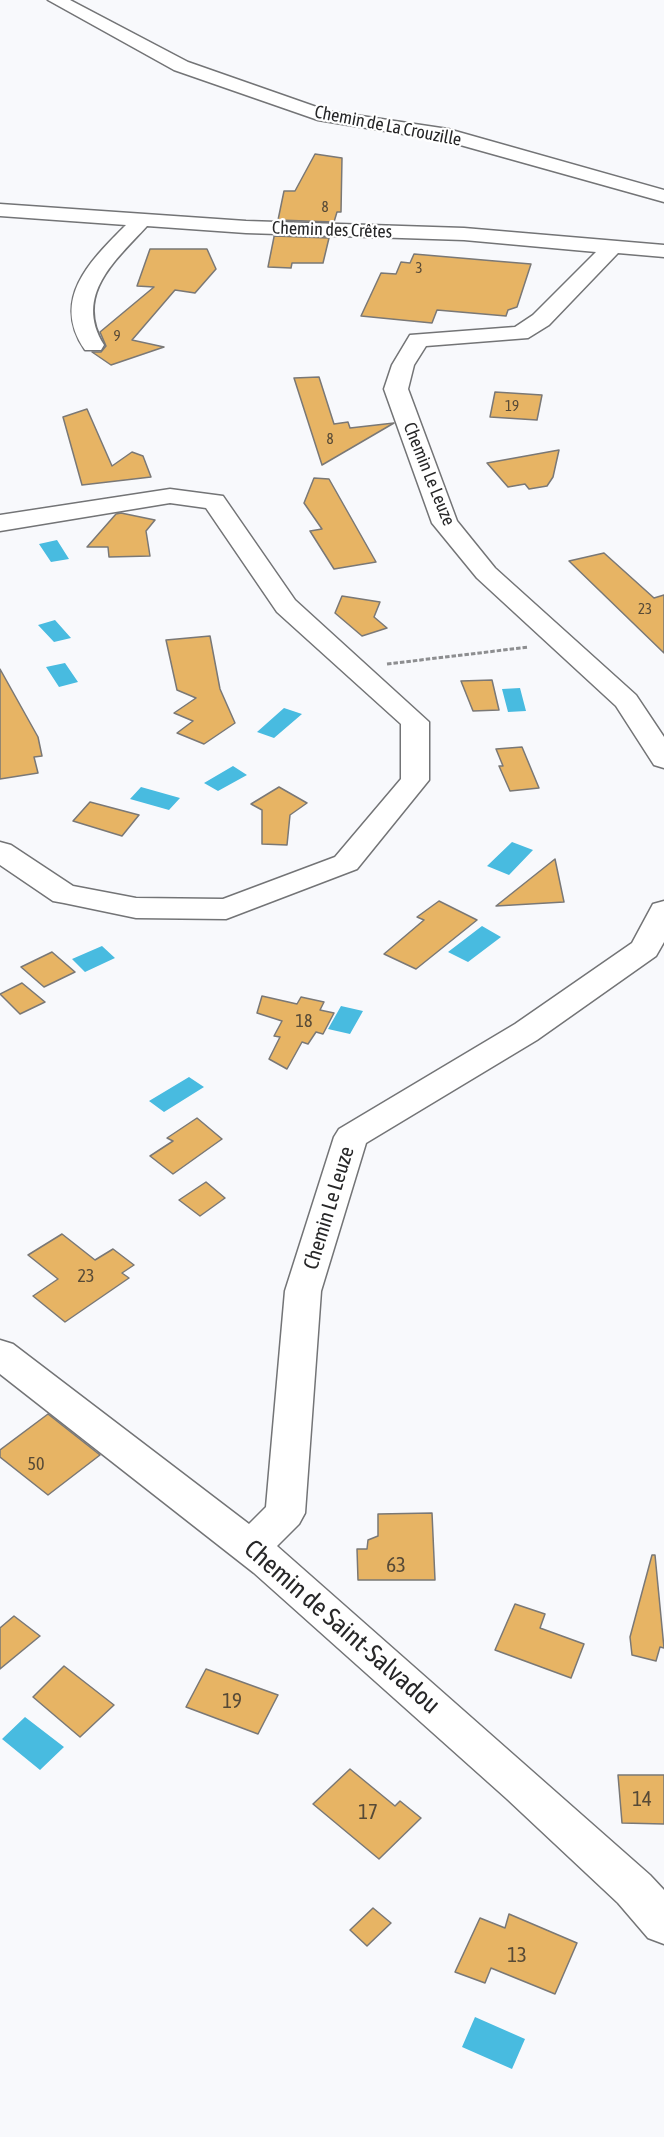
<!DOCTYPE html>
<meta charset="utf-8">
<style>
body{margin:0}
canvas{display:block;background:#f8f9fc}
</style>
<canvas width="664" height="2137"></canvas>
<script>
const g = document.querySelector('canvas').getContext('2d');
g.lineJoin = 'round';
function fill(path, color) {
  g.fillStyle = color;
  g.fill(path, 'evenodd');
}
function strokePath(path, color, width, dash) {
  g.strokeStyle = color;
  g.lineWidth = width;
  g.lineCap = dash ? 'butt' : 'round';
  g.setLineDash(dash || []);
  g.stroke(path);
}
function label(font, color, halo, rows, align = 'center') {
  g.font = font + ' "Asap Condensed",sans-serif';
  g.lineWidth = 4.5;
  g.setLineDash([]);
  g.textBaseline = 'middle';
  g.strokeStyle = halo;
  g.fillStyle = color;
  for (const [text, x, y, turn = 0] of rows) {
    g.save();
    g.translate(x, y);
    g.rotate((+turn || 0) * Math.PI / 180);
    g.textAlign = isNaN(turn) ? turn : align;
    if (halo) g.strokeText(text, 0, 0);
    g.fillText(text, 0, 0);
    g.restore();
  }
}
const water = new Path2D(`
 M 57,540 L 69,559 L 51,562 L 39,544 Z
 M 55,620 L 71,638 L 54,642 L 38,625 Z
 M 65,663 L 78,682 L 59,687 L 46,667 Z
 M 520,688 L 526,711 L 508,712 L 502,689 Z
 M 284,708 L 302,714 L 274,738 L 257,732 Z
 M 233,766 L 247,775 L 218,791 L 204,783 Z
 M 141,787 L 180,798 L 169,810 L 130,799 Z
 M 512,842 L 533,850 L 509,875 L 487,866 Z
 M 482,926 L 501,937 L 468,962 L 448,952 Z
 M 102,946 L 115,958 L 85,972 L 72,959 Z
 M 341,1006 L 363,1011 L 350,1034 L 328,1029 Z
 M 189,1077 L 204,1087 L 164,1112 L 149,1101 Z
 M 25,1717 L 64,1747 L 40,1770 L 2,1739 Z
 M 475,2017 L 525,2039 L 512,2069 L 462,2047 Z`);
const building = new Path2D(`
 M 315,154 L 342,158 L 341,212 L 337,212 L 334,222 L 278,220 L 284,191 L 295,191 Z
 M 274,237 L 274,236 L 329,238 L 323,263 L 292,263 L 291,268 L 268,267 Z
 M 150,249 L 207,249 L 216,269 L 195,293 L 175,290 L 132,340 L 164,347 L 111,365 L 92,352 L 101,352 L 106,346 L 100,332 L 154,287 L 137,286 Z
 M 414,254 L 495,261 L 531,264 L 517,307 L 508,310 L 506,316 L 437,310 L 432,323 L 361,316 L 381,273 L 396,274 L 401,262 L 410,263 Z
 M 319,377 L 334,424 L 348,422 L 350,428 L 394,423 L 322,465 L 294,378 Z
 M 495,392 L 542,395 L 537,420 L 490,417 Z
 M 87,409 L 112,466 L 132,452 L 143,456 L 151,477 L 82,485 L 63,417 Z
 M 559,450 L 553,477 L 547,486 L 529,489 L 525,484 L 508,487 L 487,463 Z
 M 314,478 L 329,479 L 376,562 L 334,569 L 310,531 L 322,529 L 304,503 Z
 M 121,513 L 155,520 L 146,531 L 150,556 L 109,557 L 108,547 L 87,547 L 116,514 Z
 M 604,553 L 654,598 L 664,595 L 664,653 L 569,561 Z
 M 342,596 L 380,602 L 374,617 L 387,628 L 362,636 L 335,613 Z
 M 210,636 L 220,689 L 235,723 L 204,744 L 177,733 L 193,721 L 174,713 L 196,698 L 177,690 L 166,640 Z
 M 0,669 L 38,737 L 42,756 L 34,757 L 38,773 L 0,779 Z
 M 492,680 L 499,710 L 473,711 L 461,681 Z
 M 522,747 L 539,788 L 510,791 L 499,766 L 503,766 L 496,749 Z
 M 279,787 L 307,803 L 290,815 L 287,845 L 262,844 L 262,810 L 251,804 Z
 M 90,802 L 139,815 L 122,836 L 73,821 Z
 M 555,859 L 564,902 L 496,906 Z
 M 439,901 L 477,920 L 416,969 L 384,954 L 424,920 L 417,917 Z
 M 52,952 L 75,972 L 44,987 L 21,967 Z
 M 22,983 L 45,1002 L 20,1014 L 0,994 Z
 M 262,996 L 297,1004 L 301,997 L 324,1002 L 320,1010 L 334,1013 L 323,1034 L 316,1032 L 308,1044 L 302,1042 L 287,1069 L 269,1059 L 280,1037 L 274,1036 L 282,1021 L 257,1013 Z
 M 197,1118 L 222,1139 L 173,1174 L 150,1156 L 173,1141 L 167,1138 Z
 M 206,1182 L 225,1198 L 200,1216 L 179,1200 Z
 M 62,1234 L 95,1260 L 113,1249 L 134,1265 L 122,1273 L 129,1278 L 65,1322 L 33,1296 L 58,1279 L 28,1255 Z
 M 48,1414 L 100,1455 L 48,1495 L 0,1457 L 0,1450 Z
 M 432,1513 L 435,1580 L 358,1580 L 357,1549 L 367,1549 L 368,1540 L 378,1536 L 378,1514 Z
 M 652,1555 L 655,1555 L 664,1648 L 660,1647 L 656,1661 L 632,1655 L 630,1637 Z
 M 515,1604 L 545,1614 L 540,1628 L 584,1644 L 571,1678 L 495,1650 Z
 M 14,1616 L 40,1636 L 0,1669 L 0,1628 Z
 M 64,1666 L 114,1705 L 80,1737 L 33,1697 Z
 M 206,1669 L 278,1695 L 258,1734 L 186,1707 Z
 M 350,1769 L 395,1806 L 400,1801 L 421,1818 L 379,1859 L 313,1804 Z
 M 618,1775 L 664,1775 L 664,1824 L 622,1823 Z
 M 373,1908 L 391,1923 L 367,1946 L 350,1930 Z
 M 509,1914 L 577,1943 L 555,1994 L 491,1968 L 485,1983 L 455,1972 L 480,1918 L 505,1928 Z`);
const path = new Path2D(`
 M 387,664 L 529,647`);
const minor = new Path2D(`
 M 48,0 L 70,0 L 188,62 L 328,111 L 448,129 L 664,190 L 664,202 L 446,141 L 318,120 L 174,70 Z
 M 0,204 L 246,221 L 464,228 L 664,245 L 664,257 L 618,253 L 549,325 L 528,338 L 426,346 L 414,365 L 408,389 L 457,521 L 495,568 L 636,695 L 664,737 L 664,768 L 654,765 L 616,706 L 477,578 L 432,523 L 384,389 L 392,365 L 410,335 L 515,327 L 533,315 L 596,252 L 464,240 L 246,233 L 147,226 C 116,260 73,295 104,345 L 101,350 L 85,350 C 50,299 91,260 126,225 L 0,216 Z
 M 170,489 L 223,496 L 295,600 L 429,722 L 429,780 L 357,869 L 226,919 L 136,918 L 64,903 L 53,901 L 0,865 L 0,842 L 11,845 L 73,886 L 136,898 L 223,899 L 335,857 L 401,779 L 401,724 L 277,612 L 206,508 L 170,503 L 0,531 L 0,515 Z
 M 664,901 L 664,942 L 656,956 L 537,1040 L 366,1143 L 321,1291 L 305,1513 L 299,1524 L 277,1546 L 650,1875 L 664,1890 L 664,1944 L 648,1938 L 618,1903 L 507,1799 L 254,1573 L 0,1374 L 0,1340 L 13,1344 L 249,1524 L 266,1507 L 285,1291 L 334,1137 L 339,1129 L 515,1024 L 632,943 L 653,904 Z`);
const farNumbernames = [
 ["8",325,207],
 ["3",419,268],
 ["9",117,336],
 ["19",512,406],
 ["8",330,439],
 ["23",645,609]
];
const farStreetnames = [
 ["Chemin de La Crouzille",388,126,11],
 ["Chemin des Crêtes",332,230,2],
 ["Chemin Le Leuze",429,474,68]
];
const numberNames = [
 ["18",304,1021],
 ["23",86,1276],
 ["50",36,1464]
];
const streetNames = [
 ["Chemin Le Leuze",329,1208,-73]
];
const nearNumbernames = [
 ["63",396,1565],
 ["19",232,1701],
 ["14",642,1799],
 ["17",368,1812],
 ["13",517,1955]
];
const nearStreetnames = [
 ["Chemin de Saint-Salvadou",342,1627,41]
];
fill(water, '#48bbe0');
fill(building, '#e7b464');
strokePath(building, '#7a7876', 1.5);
strokePath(minor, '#737476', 3);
strokePath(path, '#8d8e90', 3, [4.5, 2]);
fill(minor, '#fff');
label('15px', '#574a37', null, farNumbernames);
label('18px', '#272728', '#fff', farStreetnames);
label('18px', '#574a37', null, numberNames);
label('21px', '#272728', '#fff', streetNames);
label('21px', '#574a37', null, nearNumbernames);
label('26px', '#272728', '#fff', nearStreetnames);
</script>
